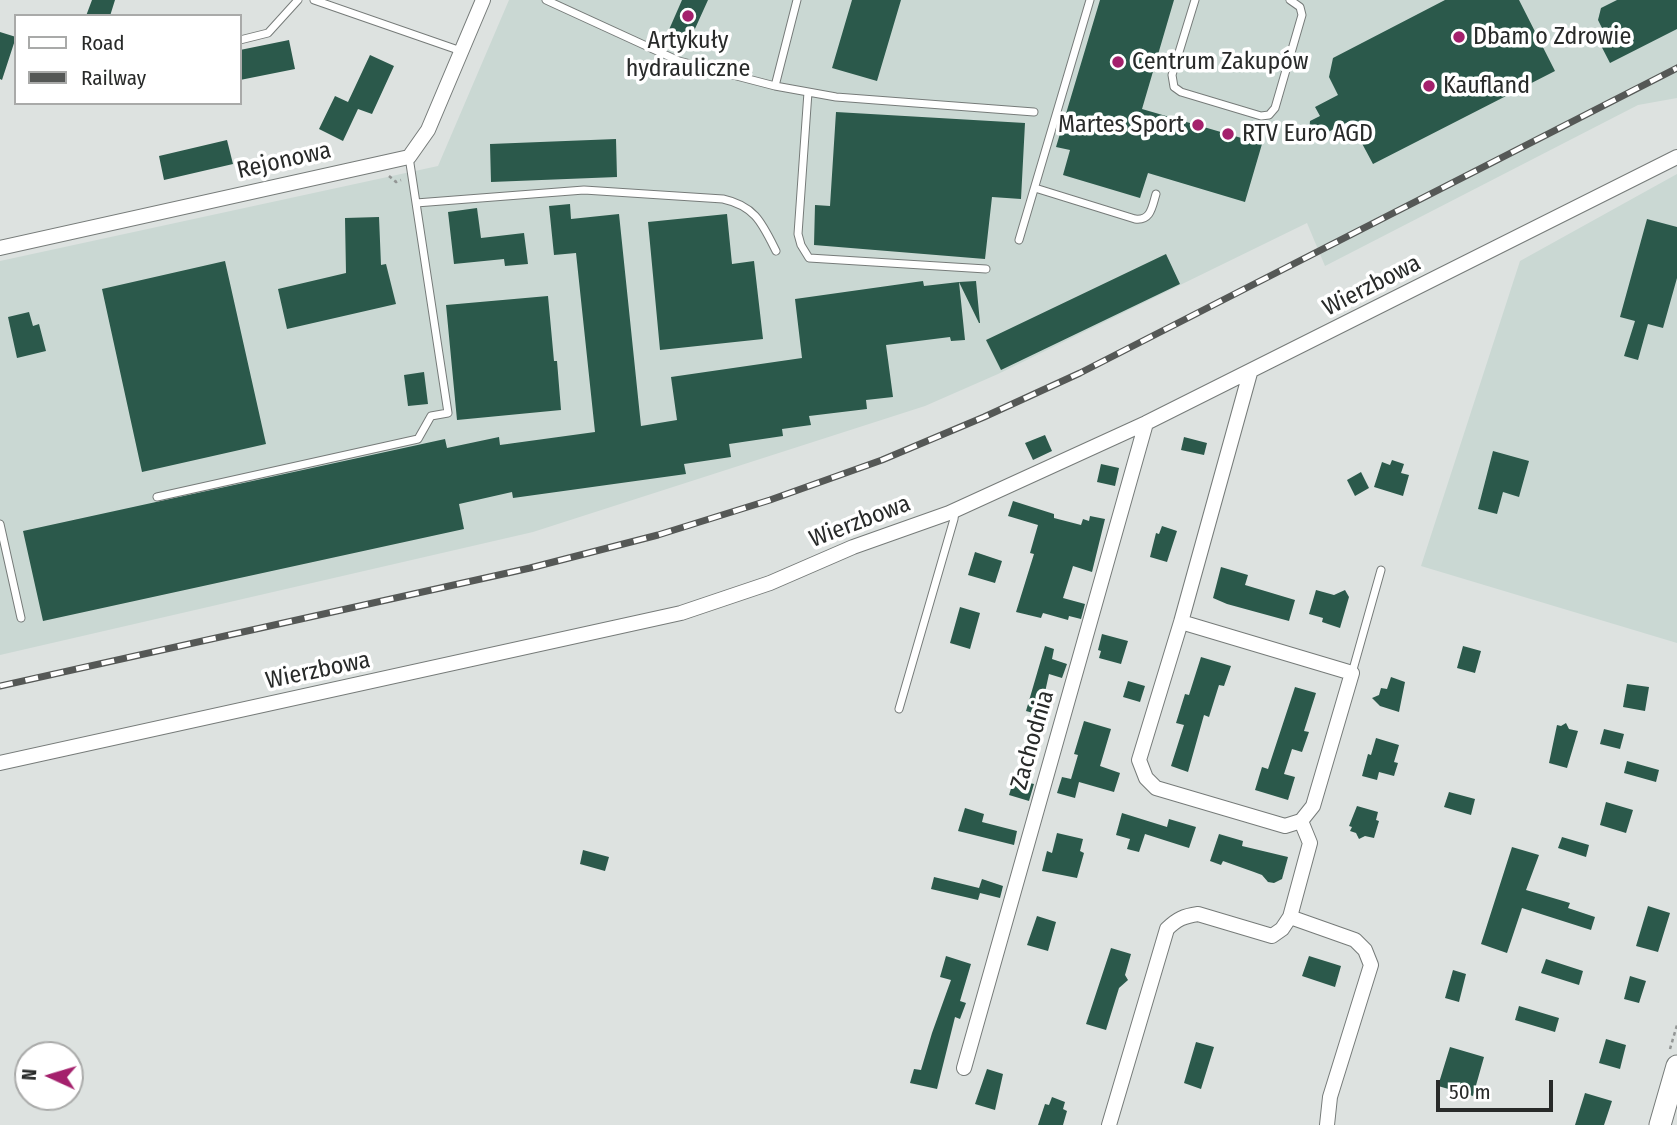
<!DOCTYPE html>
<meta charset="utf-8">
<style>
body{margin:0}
#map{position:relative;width:1677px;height:1125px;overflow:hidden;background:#dde2e0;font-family:"Fira Sans Condensed",sans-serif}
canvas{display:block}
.legend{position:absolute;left:14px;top:14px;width:228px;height:91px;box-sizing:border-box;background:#fff;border:2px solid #a9aaa9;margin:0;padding:9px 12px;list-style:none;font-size:21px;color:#282a29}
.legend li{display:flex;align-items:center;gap:14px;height:35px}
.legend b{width:35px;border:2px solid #a9aaa9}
.north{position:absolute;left:14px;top:1041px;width:70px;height:70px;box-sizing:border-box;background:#fff;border:2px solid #a9aaa9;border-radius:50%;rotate:274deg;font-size:19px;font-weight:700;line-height:28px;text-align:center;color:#282a29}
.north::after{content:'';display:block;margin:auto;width:24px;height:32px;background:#a4206c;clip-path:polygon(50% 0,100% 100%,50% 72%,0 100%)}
.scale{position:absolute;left:1436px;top:1080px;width:117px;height:32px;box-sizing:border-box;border:4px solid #282a29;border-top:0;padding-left:9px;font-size:21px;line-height:24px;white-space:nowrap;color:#282a29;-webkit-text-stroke:5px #fff;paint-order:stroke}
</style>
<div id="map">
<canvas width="1677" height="1125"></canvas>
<ul class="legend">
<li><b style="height:9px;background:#fff"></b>Road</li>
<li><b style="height:9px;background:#555856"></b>Railway</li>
</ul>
<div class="north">N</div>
<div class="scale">50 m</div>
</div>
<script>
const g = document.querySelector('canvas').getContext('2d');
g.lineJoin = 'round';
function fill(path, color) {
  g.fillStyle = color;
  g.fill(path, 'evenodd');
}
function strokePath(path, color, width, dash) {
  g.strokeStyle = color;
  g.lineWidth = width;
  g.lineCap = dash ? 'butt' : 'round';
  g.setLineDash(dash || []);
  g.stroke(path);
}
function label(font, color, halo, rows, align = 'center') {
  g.font = font + ' "Fira Sans Condensed",sans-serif';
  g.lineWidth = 7;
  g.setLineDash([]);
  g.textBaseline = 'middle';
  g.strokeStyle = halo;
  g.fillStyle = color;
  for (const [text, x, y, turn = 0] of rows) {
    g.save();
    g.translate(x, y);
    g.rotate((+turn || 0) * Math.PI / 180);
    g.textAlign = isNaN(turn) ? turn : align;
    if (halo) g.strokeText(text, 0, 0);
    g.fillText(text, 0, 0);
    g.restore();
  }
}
const built = new Path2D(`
 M 509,0 L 1677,0 L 1677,98 L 1638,105 L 1325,266 L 1307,223 L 998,374 L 925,406 L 533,532 L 0,655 L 0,261 L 438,166 Z
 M 1677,174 L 1677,643 L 1421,566 L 1520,261 Z`);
const building = new Path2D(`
 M 92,0 L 115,0 L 110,16 L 86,16 Z
 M 682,0 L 708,0 L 689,42 L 668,32 Z
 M 852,0 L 901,0 L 877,81 L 832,68 Z
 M 1100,0 L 1174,0 L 1142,109 L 1262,144 L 1245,202 L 1148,173 L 1140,198 L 1063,175 L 1070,150 L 1056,147 Z
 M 1445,0 L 1519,0 L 1555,71 L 1373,164 L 1350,121 L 1312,140 L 1309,132 L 1310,121 L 1320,116 L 1315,107 L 1338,95 L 1329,77 L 1333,58 Z
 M 1617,0 L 1677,0 L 1677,29 L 1610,63 L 1595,34 L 1603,30 L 1598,20 L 1601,8 Z
 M 0,32 L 16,37 L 2,80 L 0,79 Z
 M 289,40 L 295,69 L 240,80 L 240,50 Z
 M 370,55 L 394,66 L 372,114 L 358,109 L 343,141 L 319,129 L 335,96 L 348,102 Z
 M 836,112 L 1025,123 L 1021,199 L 992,197 L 985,259 L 814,245 L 815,205 L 830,206 Z
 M 616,139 L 617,177 L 491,182 L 490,144 Z
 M 227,140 L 233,164 L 164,180 L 159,156 Z
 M 570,204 L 571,219 L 619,214 L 641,426 L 677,420 L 671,377 L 802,358 L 795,299 L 923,281 L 924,286 L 959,282 L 965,340 L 951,341 L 950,337 L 886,345 L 893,397 L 866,400 L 867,409 L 809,416 L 811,425 L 782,429 L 783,436 L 729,444 L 731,457 L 684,464 L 686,474 L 513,498 L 512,492 L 459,504 L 464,529 L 43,621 L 23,531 L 445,439 L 447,448 L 499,437 L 500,445 L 595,432 L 576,253 L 554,255 L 549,206 Z
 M 477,208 L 481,238 L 524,233 L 528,264 L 505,266 L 504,259 L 454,264 L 448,212 Z
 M 727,214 L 732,264 L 754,261 L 763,339 L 660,350 L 648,222 Z
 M 379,217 L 381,265 L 386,264 L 396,304 L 287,329 L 278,289 L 346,273 L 345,218 Z
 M 1647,219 L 1677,227 L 1677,278 L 1663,328 L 1648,324 L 1638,360 L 1624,356 L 1635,321 L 1620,317 Z
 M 1166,254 L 1180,284 L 1001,370 L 986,340 Z
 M 225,261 L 266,444 L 142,472 L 102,289 Z
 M 976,281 L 980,323 L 979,323 L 959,282 Z
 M 548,296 L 554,361 L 557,361 L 561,410 L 457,420 L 446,305 Z
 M 29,312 L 33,326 L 39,324 L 46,351 L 17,358 L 8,317 Z
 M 424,372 L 428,404 L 408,406 L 404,375 Z
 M 1045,435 L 1052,451 L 1033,460 L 1025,443 Z
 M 1184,437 L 1207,443 L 1204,455 L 1181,450 Z
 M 1493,451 L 1529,461 L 1519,497 L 1503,492 L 1497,514 L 1478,509 Z
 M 1392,460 L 1404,464 L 1401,473 L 1409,475 L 1403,496 L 1374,487 L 1382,462 L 1390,465 Z
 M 1101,464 L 1119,468 L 1115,486 L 1097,482 Z
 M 1361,472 L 1369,488 L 1355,496 L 1347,480 Z
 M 1013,501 L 1054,514 L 1054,518 L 1081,525 L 1083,519 L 1089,521 L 1090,516 L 1105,519 L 1092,572 L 1073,566 L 1063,598 L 1085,604 L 1081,619 L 1069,616 L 1068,620 L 1043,613 L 1041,618 L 1016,612 L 1034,554 L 1030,553 L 1038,525 L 1008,516 Z
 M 1162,526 L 1177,531 L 1167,562 L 1150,557 L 1156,533 L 1159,534 Z
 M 975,552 L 1002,561 L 995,583 L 968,575 Z
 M 1221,567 L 1248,575 L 1245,585 L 1295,600 L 1289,621 L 1227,604 L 1213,598 Z
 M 1316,590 L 1334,595 L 1345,590 L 1349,597 L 1340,628 L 1322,622 L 1323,618 L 1309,614 Z
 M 960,607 L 980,613 L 970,649 L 950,643 Z
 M 1102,634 L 1128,641 L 1121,664 L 1099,658 L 1101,651 L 1098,650 Z
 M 1045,646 L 1054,649 L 1052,659 L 1067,664 L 1062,678 L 1049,674 L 1040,715 L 1026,711 Z
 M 1463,646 L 1481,651 L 1475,673 L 1457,668 Z
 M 1201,657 L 1231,666 L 1224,686 L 1219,685 L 1209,717 L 1204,715 L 1188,772 L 1171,766 L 1184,725 L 1176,723 L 1185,694 L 1189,695 Z
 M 1391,677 L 1405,682 L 1399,712 L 1380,706 L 1372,698 L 1379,695 L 1381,688 L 1387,689 Z
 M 1128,681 L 1145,686 L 1140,702 L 1123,697 Z
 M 1627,684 L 1649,687 L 1645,711 L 1623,707 Z
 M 1295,687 L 1316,693 L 1304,731 L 1309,732 L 1302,752 L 1292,749 L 1284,774 L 1295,777 L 1288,800 L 1255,790 L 1262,767 L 1268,769 Z
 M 1084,721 L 1111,729 L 1100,766 L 1120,773 L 1114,792 L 1079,782 L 1075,798 L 1057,793 L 1062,777 L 1071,779 L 1078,755 L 1074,754 Z
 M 1566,723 L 1569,729 L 1578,731 L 1567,768 L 1549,763 L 1557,725 L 1561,726 Z
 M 1604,729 L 1624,734 L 1620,749 L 1600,744 Z
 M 1376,738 L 1399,745 L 1394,762 L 1398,763 L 1394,776 L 1379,772 L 1377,780 L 1362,776 L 1368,754 L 1371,755 Z
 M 1627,761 L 1659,770 L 1656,782 L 1624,773 Z
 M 1014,779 L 1034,784 L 1029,801 L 1009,795 Z
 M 1449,792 L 1475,799 L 1471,815 L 1444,807 Z
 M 1606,802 L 1633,810 L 1626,833 L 1600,825 Z
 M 1357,806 L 1378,812 L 1376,820 L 1379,821 L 1374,838 L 1365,836 L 1359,839 L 1356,833 L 1350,831 L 1352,827 L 1349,826 Z
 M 965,808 L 984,814 L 982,822 L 1017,831 L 1014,845 L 958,831 Z
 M 1122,813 L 1167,827 L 1169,819 L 1196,827 L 1189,848 L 1145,834 L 1139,852 L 1127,849 L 1130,839 L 1116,835 Z
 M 1057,833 L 1083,839 L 1080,851 L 1084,853 L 1077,878 L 1042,871 L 1047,851 L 1052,853 Z
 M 1219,834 L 1243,841 L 1242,846 L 1288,857 L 1282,879 L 1274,883 L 1268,882 L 1262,875 L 1254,872 L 1223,861 L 1221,865 L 1210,861 Z
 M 1562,837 L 1589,845 L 1586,857 L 1558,848 Z
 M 1512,847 L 1539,855 L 1526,890 L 1570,903 L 1568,908 L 1595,917 L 1591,930 L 1522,908 L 1507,953 L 1481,944 Z
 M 583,850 L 609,857 L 605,871 L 580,864 Z
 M 934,877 L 979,888 L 982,879 L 1003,886 L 1000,898 L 980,893 L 978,900 L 931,889 Z
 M 1648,906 L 1670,913 L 1658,952 L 1636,946 Z
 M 1037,916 L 1056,922 L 1048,951 L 1027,945 Z
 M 1111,948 L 1131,954 L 1125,975 L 1128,980 L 1119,988 L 1106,1030 L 1086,1024 Z
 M 946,956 L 971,964 L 960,1001 L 966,1003 L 960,1019 L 955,1017 L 937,1089 L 910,1083 L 914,1069 L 921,1070 L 932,1033 L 951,980 L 940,977 Z
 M 1309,956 L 1341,966 L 1335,987 L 1302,976 Z
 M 1546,959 L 1583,971 L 1579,985 L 1541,973 Z
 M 1453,970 L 1466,974 L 1459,1002 L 1445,998 Z
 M 1630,976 L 1646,981 L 1639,1003 L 1624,999 Z
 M 1519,1006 L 1559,1018 L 1555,1032 L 1515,1020 Z
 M 1606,1039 L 1626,1045 L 1620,1069 L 1599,1063 Z
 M 1196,1042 L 1214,1047 L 1201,1089 L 1184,1083 Z
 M 1450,1047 L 1484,1057 L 1473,1096 L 1438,1086 Z
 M 987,1069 L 1003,1074 L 995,1110 L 975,1104 Z
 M 1585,1093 L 1612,1101 L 1604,1125 L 1575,1125 Z
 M 1052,1097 L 1065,1102 L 1063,1109 L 1067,1111 L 1063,1125 L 1038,1125 L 1045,1104 L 1049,1105 Z`);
const path = new Path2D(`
 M 389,176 L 396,182 L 401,180
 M 1670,1049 L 1677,1025`);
const lane = new Path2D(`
 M 314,0 L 461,51
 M 546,0 L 679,61 L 775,86 L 836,97 L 1034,112
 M 1195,0 L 1172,75 L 1174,87 L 1181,92 L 1261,116 L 1269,115 L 1275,108 L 1302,15 L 1300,7 L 1290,0
 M 240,40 L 268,33 L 298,0
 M 775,86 L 797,0
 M 808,92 L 798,234 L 801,245 L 809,258 L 986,269
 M 1035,188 L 1135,219 C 1151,221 1152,207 1156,194
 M 416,203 L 584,190 L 723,199 C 755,206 762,223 776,251
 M 1019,240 L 1090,0
 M 157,497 L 418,439 L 431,416 L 448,413 L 409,157
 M 0,524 L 21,618
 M 1352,673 L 1381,570
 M 899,709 L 954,519 L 955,511`);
const street = new Path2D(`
 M 0,248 L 409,157 L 428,130 L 483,0
 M 1181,622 L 1352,673 L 1313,806 L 1301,821 L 1285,826 L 1156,788 L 1146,778 L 1139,760 L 1181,622 L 1250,373
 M 0,763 L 681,613 L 770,583 L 853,547 L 949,513 L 1146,423 L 1677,157
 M 1301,821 L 1310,843 L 1290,917 L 1355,940 L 1365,950 L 1371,965 L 1330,1097 L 1327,1125
 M 964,1068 L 1146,423
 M 1109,1125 L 1167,929 C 1177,919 1184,916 1198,914 L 1272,936 L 1282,929 L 1290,917`);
const secondary = new Path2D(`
 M 1660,1125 L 1677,1066`);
const rail = new Path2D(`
 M 0,686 L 530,568 L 658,535 L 770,500 L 882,460 L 984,417 L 1080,373 L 1677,68`);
const markers = [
 [688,16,7,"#a4206c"],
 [1459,37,7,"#a4206c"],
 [1118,62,7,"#a4206c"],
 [1429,86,7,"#a4206c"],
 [1198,125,7,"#a4206c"],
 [1228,134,7,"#a4206c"]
];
const poiNames = [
 ["Dbam o Zdrowie",1473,37],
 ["Artykuły",688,41,"center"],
 ["hydrauliczne",688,69,"center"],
 ["Centrum Zakupów",1132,62],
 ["Kaufland",1443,86],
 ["Martes Sport",1184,125,"right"],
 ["RTV Euro AGD",1242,134]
];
const streetNames = [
 ["Rejonowa",284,161,-13],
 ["Wierzbowa",1372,286,-27],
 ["Wierzbowa",860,522,-21],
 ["Wierzbowa",318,671,-12],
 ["Zachodnia",1033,740,-74]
];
fill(built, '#cad8d3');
fill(building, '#2b594b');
strokePath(lane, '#767b79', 9);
strokePath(street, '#767b79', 16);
strokePath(secondary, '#767b79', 23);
strokePath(path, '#939695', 2.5, [3.5, 3.5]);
strokePath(lane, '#fff', 7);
strokePath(street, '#fff', 14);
strokePath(secondary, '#fff', 21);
strokePath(rail, '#555856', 7);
strokePath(rail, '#fff', 4.5, [13]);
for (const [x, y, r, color] of markers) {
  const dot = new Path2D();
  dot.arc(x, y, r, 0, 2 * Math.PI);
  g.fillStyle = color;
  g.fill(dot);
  strokePath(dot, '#fff', 2.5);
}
label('24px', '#282a29', '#fff', poiNames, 'left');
label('24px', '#282a29', '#fff', streetNames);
</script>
